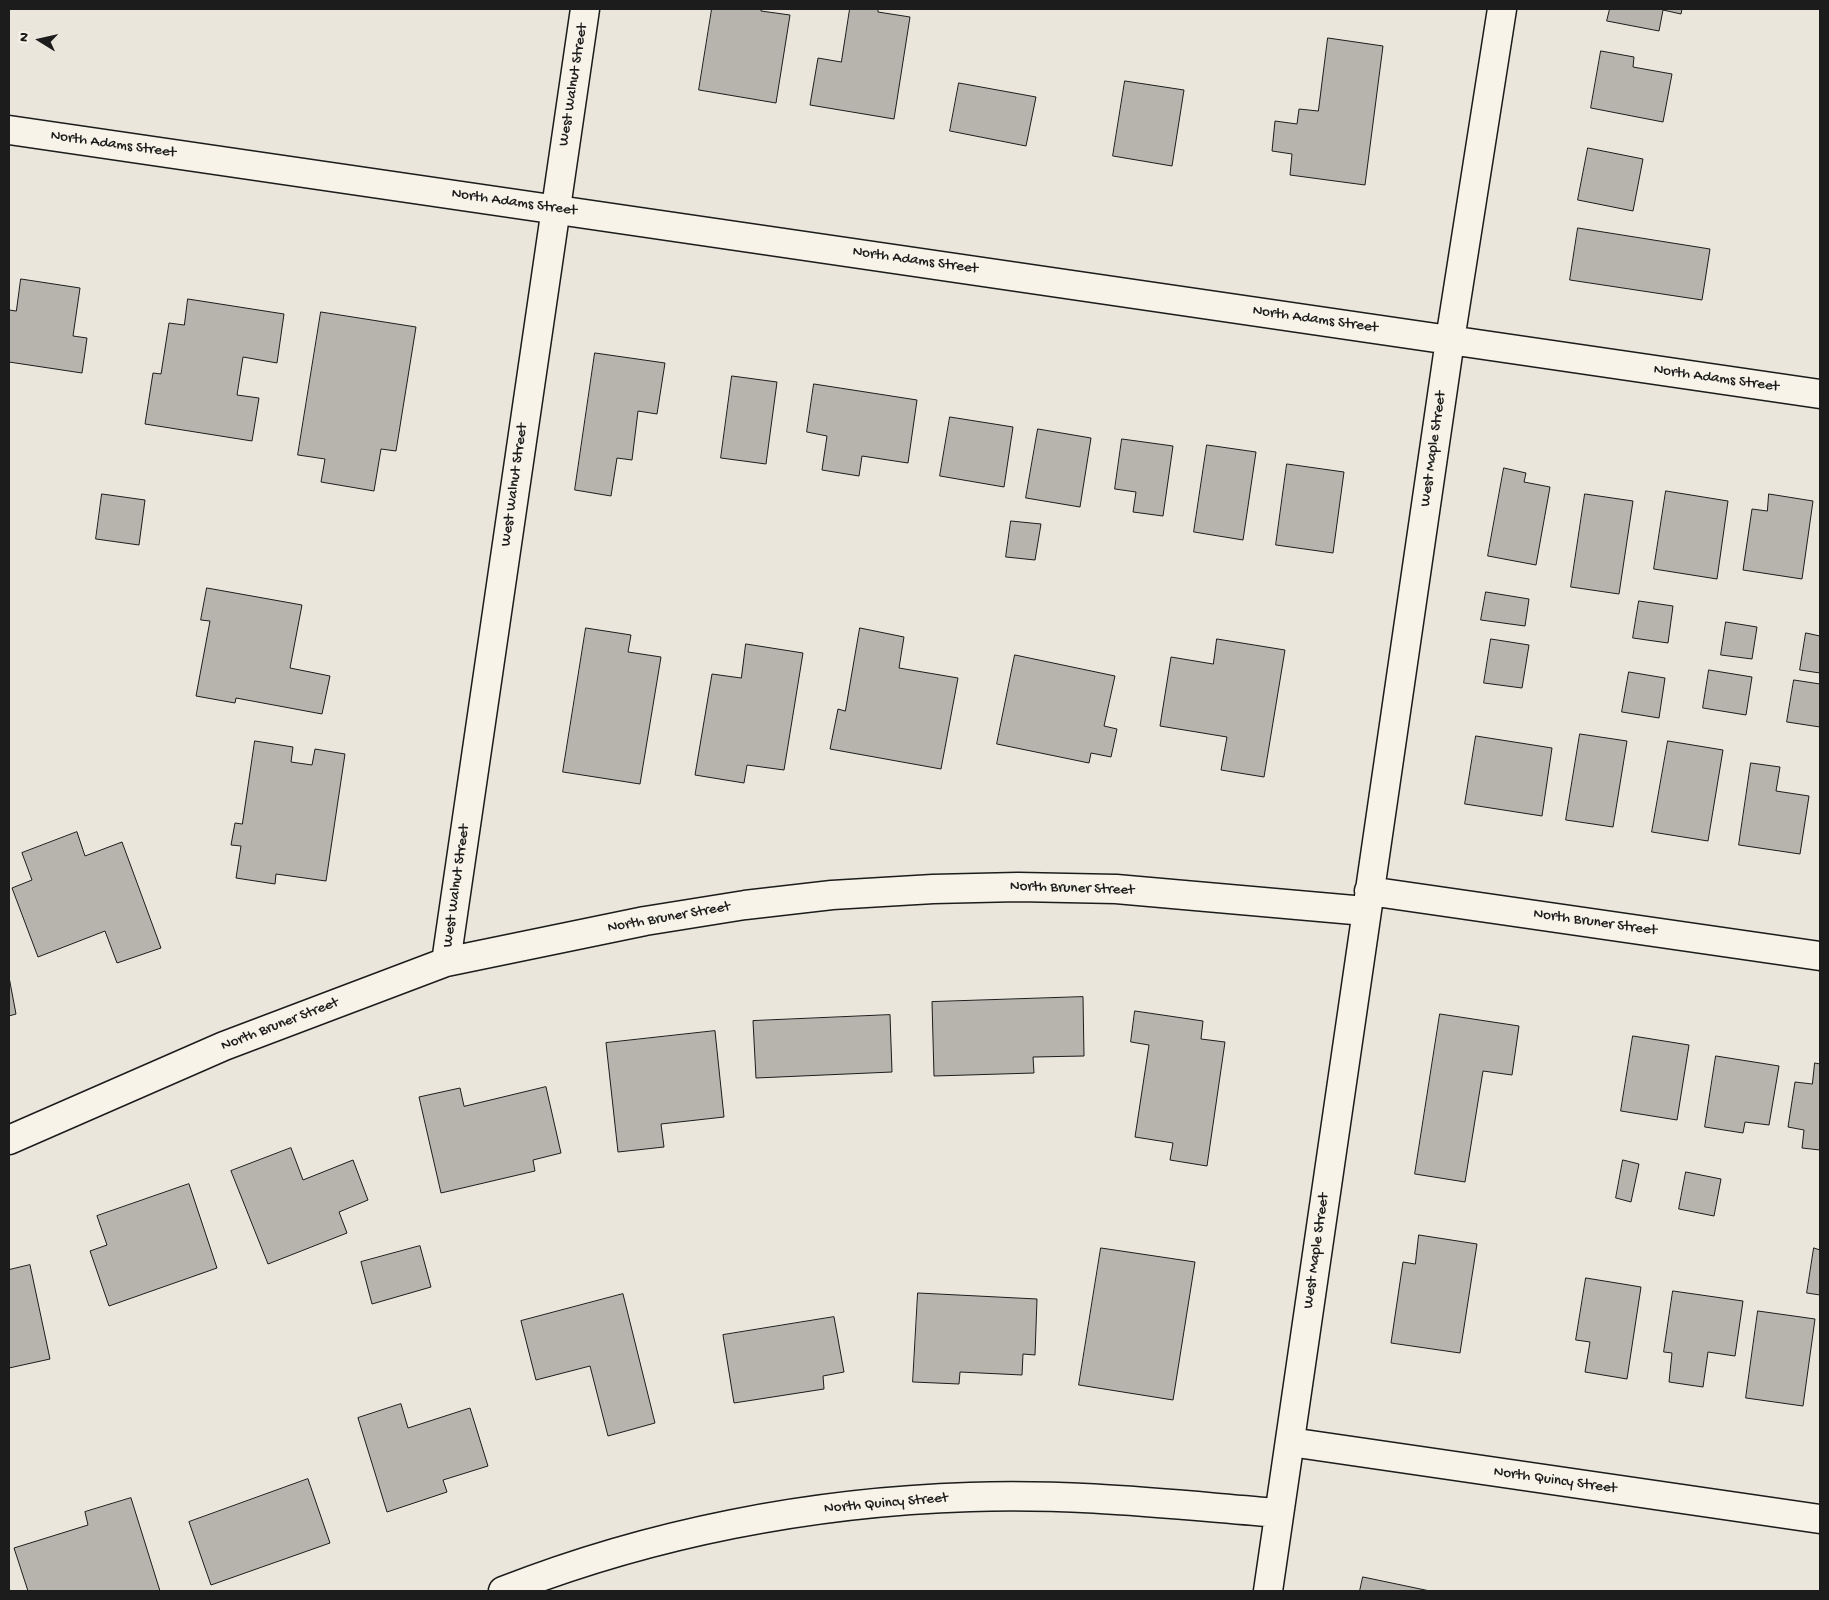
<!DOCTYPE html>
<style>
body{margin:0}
#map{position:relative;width:1829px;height:1600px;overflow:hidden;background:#eae6dc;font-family:"Gochi Hand",sans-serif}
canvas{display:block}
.frame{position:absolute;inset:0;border:10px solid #1c1c1c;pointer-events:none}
.north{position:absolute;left:15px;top:15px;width:50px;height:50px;-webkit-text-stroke:4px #f7f3e8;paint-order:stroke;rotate:280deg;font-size:14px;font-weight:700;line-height:20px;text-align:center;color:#1c1c1c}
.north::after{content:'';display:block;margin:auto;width:18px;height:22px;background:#1c1c1c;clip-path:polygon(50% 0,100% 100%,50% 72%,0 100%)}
</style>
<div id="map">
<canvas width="1829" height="1600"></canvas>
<div class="frame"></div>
<div class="north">N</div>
</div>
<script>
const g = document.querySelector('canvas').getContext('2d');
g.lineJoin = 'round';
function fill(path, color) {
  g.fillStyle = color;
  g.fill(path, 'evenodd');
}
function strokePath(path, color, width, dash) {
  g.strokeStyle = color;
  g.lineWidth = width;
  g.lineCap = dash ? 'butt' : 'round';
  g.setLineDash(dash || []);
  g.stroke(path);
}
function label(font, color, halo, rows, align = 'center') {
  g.font = font + ' "Gochi Hand",sans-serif';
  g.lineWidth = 5;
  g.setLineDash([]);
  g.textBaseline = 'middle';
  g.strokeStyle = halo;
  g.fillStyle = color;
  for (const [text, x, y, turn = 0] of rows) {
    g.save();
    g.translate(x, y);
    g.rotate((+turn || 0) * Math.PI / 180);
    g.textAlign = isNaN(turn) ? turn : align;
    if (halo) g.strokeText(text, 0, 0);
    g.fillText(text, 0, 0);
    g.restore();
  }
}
const building = new Path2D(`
 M 712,9 L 761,9 L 761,11 L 790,15 L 776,103 L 699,90 Z
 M 850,9 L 878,9 L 878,12 L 910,17 L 894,119 L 810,105 L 818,58 L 841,62 Z
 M 1610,9 L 1682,9 L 1681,14 L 1663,10 L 1659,31 L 1607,21 Z
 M 1328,38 L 1383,46 L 1365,185 L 1290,175 L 1292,154 L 1272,151 L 1275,121 L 1297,124 L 1299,109 L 1318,111 Z
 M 1601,51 L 1634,57 L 1633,67 L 1672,74 L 1663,122 L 1591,108 Z
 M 1125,81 L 1184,90 L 1172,166 L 1113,156 Z
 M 959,83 L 1036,97 L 1026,146 L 950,131 Z
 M 1588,148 L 1643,159 L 1633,211 L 1578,200 Z
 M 1578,228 L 1710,249 L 1702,300 L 1570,280 Z
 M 21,279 L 80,288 L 73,336 L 87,338 L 82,373 L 9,362 L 9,310 L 16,311 Z
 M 188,299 L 284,314 L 277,363 L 243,357 L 237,395 L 259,398 L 252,441 L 145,424 L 153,373 L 161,374 L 169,323 L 184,325 Z
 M 321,312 L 416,327 L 396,451 L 381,449 L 374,491 L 321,482 L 325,459 L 298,455 Z
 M 595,353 L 665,363 L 657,414 L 638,411 L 632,460 L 617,458 L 611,496 L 575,490 Z
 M 732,376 L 777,382 L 766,464 L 721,458 Z
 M 814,384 L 917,400 L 908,463 L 862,456 L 859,476 L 822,470 L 827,436 L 807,432 Z
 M 950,417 L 1013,427 L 1004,487 L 940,476 Z
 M 1038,429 L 1091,438 L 1080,507 L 1026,498 Z
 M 1122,439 L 1173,446 L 1163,516 L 1133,512 L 1136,492 L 1115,489 Z
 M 1207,445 L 1256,452 L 1243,540 L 1194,532 Z
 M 1287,464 L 1344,472 L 1333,553 L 1276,545 Z
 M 1504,468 L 1526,473 L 1524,482 L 1550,487 L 1536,565 L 1488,556 Z
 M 1666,491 L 1728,501 L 1717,579 L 1654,569 Z
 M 102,494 L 145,500 L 139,545 L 96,539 Z
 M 1585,494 L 1633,501 L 1619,594 L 1571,587 Z
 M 1769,494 L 1813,501 L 1802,579 L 1743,570 L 1752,509 L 1767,511 Z
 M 1011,521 L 1041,524 L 1035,560 L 1006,557 Z
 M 207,588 L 302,605 L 290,668 L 330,676 L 322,714 L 236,698 L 235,703 L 196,696 L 210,621 L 201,620 Z
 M 1486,592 L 1529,599 L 1525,626 L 1481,620 Z
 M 1639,601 L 1673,606 L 1668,643 L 1633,638 Z
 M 1726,622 L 1757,627 L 1752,659 L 1721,655 Z
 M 586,628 L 631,635 L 628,652 L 661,657 L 640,784 L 563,772 Z
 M 860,628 L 904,637 L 899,668 L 958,678 L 941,769 L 830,749 L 838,709 L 845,711 Z
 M 1806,633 L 1820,636 L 1820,673 L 1800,670 Z
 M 1217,639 L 1285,650 L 1264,777 L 1221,770 L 1227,737 L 1160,726 L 1171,657 L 1213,664 Z
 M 1491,639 L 1529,645 L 1522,688 L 1484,683 Z
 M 746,644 L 803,653 L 784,770 L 747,765 L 744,783 L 695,775 L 712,674 L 741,678 Z
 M 1015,655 L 1115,676 L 1104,726 L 1117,729 L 1111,757 L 1091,753 L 1089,763 L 997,744 Z
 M 1709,670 L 1752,677 L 1746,715 L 1703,708 Z
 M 1629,672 L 1665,678 L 1659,718 L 1622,712 Z
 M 1794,680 L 1820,684 L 1820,727 L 1787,722 Z
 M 1580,734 L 1627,741 L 1613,827 L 1566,820 Z
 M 1476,736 L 1552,748 L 1542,816 L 1465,804 Z
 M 255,741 L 293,747 L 291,762 L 312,765 L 315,749 L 345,754 L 326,881 L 276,874 L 275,884 L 236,878 L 241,846 L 231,845 L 235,823 L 242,824 Z
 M 1668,741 L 1723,750 L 1708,841 L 1652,832 Z
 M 1751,763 L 1780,767 L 1776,791 L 1809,796 L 1800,854 L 1739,845 Z
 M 77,832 L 85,856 L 122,842 L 161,948 L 117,963 L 105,931 L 38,957 L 12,888 L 32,880 L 22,853 Z
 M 9,977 L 16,1014 L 9,1016 Z
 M 1083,997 L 1084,1056 L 1033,1057 L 1034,1073 L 934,1076 L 932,1002 Z
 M 1135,1011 L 1203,1021 L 1201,1039 L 1225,1042 L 1207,1166 L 1170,1160 L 1173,1143 L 1135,1137 L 1149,1045 L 1131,1042 Z
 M 1440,1014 L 1519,1026 L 1512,1075 L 1483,1071 L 1465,1182 L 1415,1174 Z
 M 890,1015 L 892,1072 L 756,1078 L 753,1021 Z
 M 715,1031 L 724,1117 L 661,1124 L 664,1147 L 618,1152 L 606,1043 Z
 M 1633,1036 L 1689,1045 L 1677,1120 L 1621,1111 Z
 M 1716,1056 L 1779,1066 L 1769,1125 L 1745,1122 L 1743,1133 L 1705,1127 Z
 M 1815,1063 L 1820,1064 L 1820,1150 L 1802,1148 L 1804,1130 L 1788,1127 L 1795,1082 L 1812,1084 Z
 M 546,1087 L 561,1153 L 533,1160 L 535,1171 L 441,1193 L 419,1097 L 460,1088 L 464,1106 Z
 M 291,1148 L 303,1180 L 353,1160 L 368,1200 L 339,1212 L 347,1233 L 268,1264 L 231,1171 Z
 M 1623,1160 L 1639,1164 L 1631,1202 L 1616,1198 Z
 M 1686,1172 L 1721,1179 L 1714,1216 L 1679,1209 Z
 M 189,1184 L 217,1268 L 109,1306 L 90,1251 L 107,1245 L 97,1216 Z
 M 1419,1235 L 1477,1244 L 1460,1353 L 1391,1343 L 1403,1262 L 1415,1264 Z
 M 420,1246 L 431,1287 L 372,1304 L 361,1262 Z
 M 1101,1248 L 1195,1262 L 1173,1400 L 1079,1385 Z
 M 1814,1248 L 1820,1250 L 1820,1295 L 1807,1293 Z
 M 30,1265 L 50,1359 L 9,1368 L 9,1270 Z
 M 1586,1278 L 1641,1287 L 1627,1379 L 1585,1372 L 1590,1342 L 1576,1340 Z
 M 1673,1291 L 1743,1301 L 1735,1356 L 1708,1352 L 1703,1387 L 1669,1382 L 1672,1353 L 1664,1352 Z
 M 918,1293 L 1037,1299 L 1035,1355 L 1023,1354 L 1022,1375 L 960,1372 L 959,1384 L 913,1382 Z
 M 623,1294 L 655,1423 L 608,1436 L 590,1366 L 536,1380 L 521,1321 Z
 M 1758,1311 L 1815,1319 L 1803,1406 L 1746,1398 Z
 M 834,1317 L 844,1372 L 823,1376 L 824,1389 L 734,1403 L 723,1335 Z
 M 401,1404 L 408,1428 L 470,1408 L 488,1466 L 443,1480 L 447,1492 L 387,1512 L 358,1418 Z
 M 308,1479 L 330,1543 L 211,1585 L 189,1522 Z
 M 131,1498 L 160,1591 L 28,1591 L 14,1548 L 88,1525 L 85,1512 Z
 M 1363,1577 L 1430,1591 L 1360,1591 Z`);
const minor = new Path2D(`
 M 9,130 L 1820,394
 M 1369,891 L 1820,956
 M 446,962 L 585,9
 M 9,1140 L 224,1046 L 446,962 L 645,921 L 745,905 L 832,895 L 933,889 L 1018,887 L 1116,889 L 1365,911
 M 1290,1442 L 1820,1519
 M 503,1591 C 651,1533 811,1502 970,1497 C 1073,1493 1176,1505 1279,1513
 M 1268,1591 L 1450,340 L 1502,9`);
const streetNames = [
 ["West Walnut Street",574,85,-81],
 ["North Adams Street",113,145,8],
 ["North Adams Street",514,203,8],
 ["North Adams Street",915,261,8],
 ["North Adams Street",1315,320,8],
 ["North Adams Street",1716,379,8],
 ["West Maple Street",1434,449,-82],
 ["West Walnut Street",515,485,-82],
 ["West Walnut Street",457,886,-82],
 ["North Bruner Street",1072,889,2],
 ["North Bruner Street",669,918,-10],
 ["North Bruner Street",1595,923,8],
 ["North Bruner Street",280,1025,-21],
 ["West Maple Street",1317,1251,-82],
 ["North Quincy Street",1555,1481,8],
 ["North Quincy Street",886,1504,-5]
];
fill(building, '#b6b4ac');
strokePath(building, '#1c1c1c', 1);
strokePath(minor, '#1c1c1c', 31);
strokePath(minor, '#f7f3e8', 28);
label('15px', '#1c1c1c', '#f7f3e8', streetNames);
</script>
